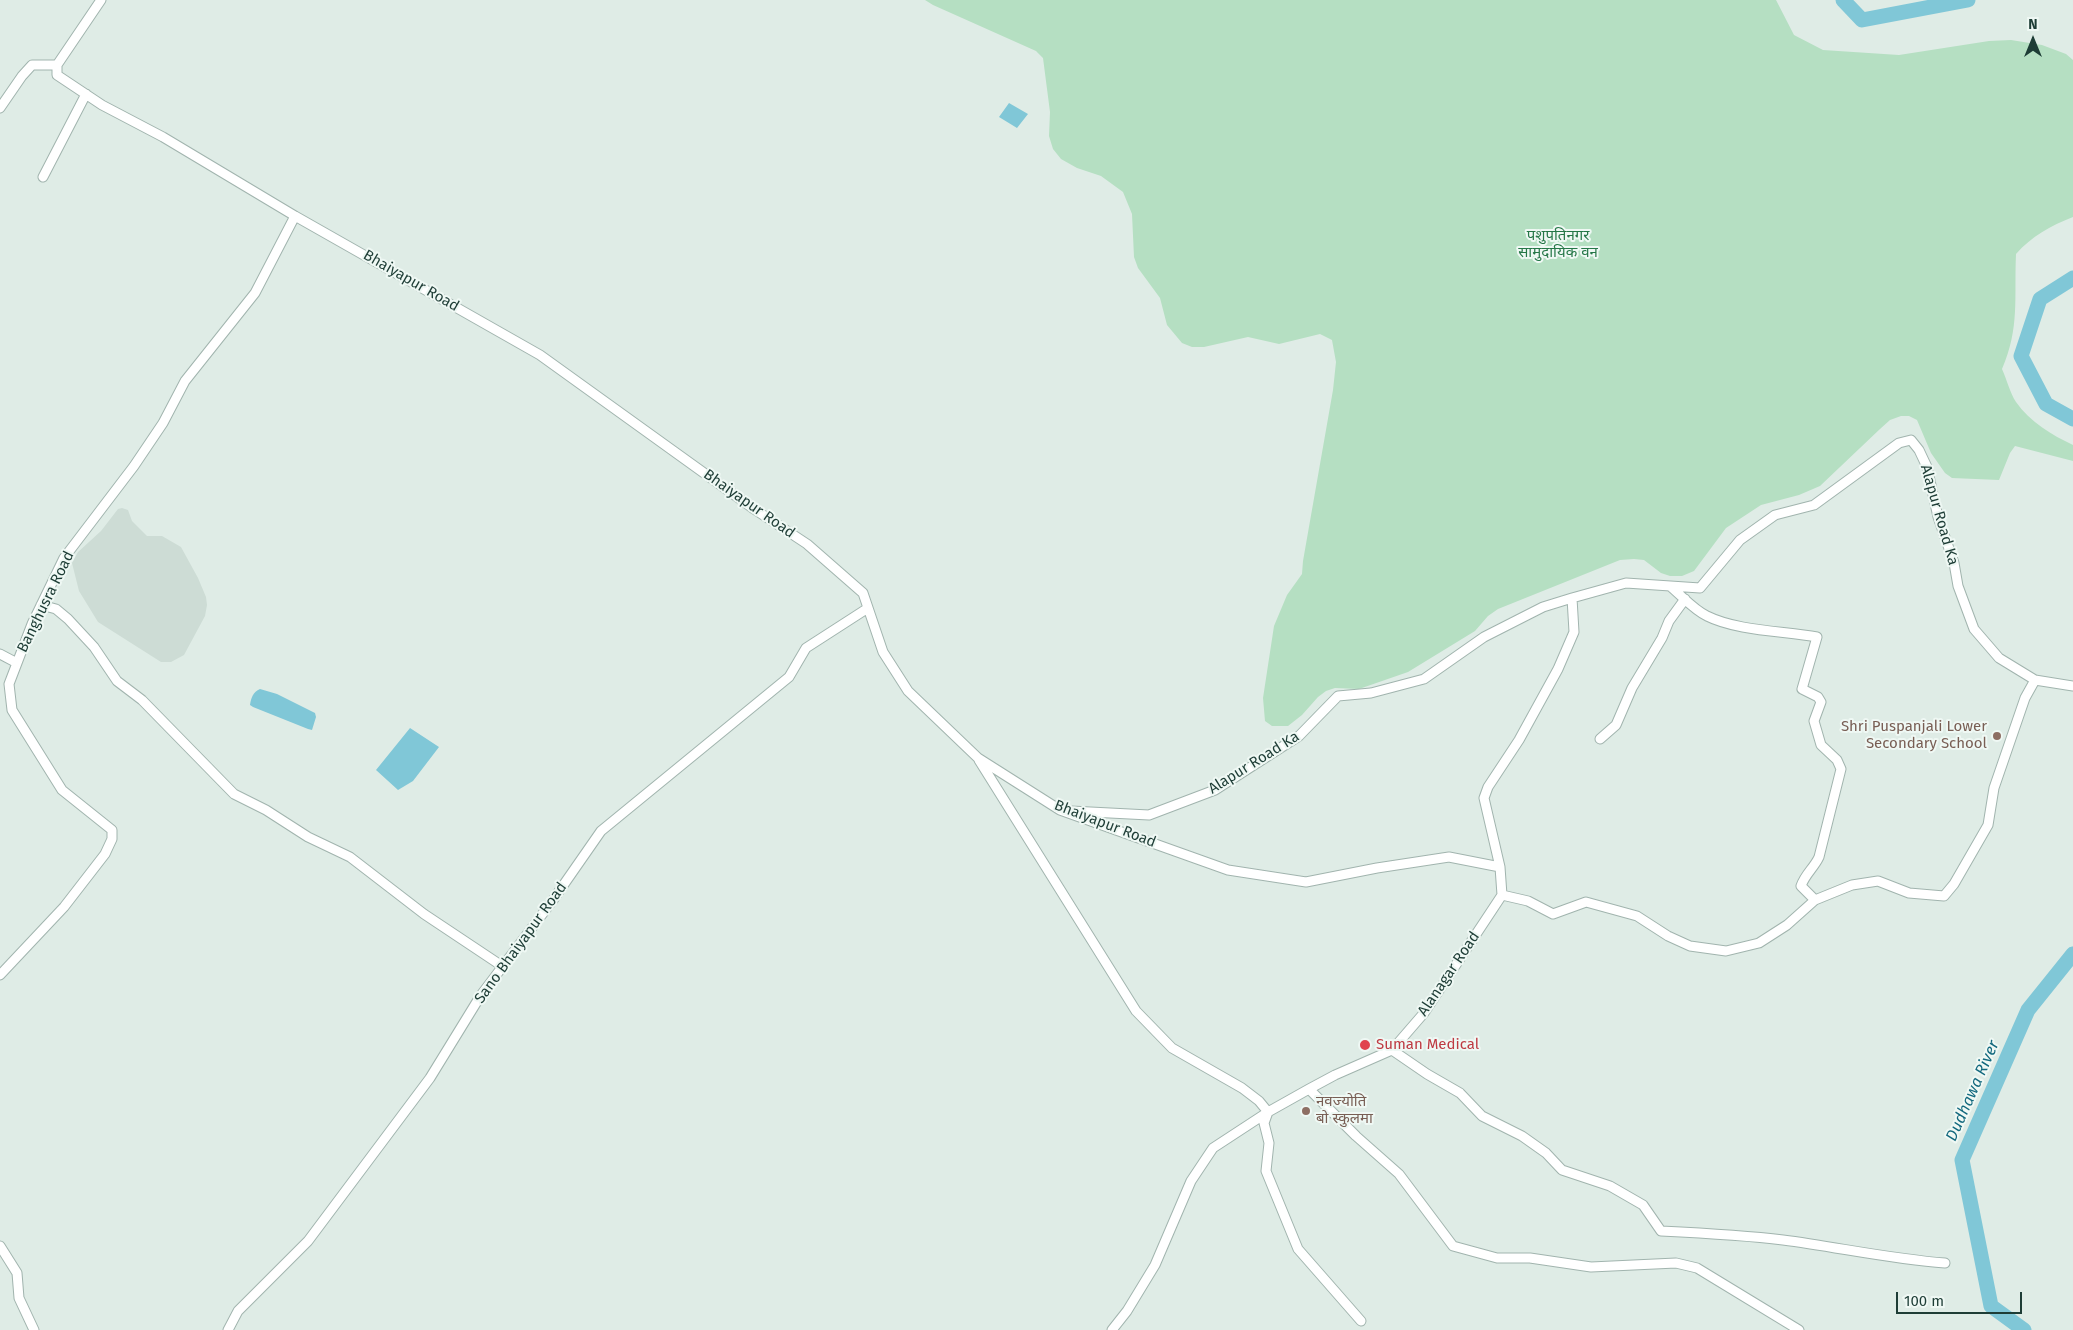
<!DOCTYPE html>
<meta charset="utf-8">
<style>
body{margin:0}
#map{position:relative;width:2073px;height:1330px;overflow:hidden;background:#dfece6;font-family:"Fira Sans",sans-serif}
canvas{display:block}
.north{position:absolute;left:2008px;top:15px;width:50px;height:50px;-webkit-text-stroke:4px #eff8f4;paint-order:stroke;rotate:0deg;font-size:14px;font-weight:700;line-height:20px;text-align:center;color:#1e3d36}
.north::after{content:'';display:block;margin:auto;width:18px;height:22px;background:#1e3d36;clip-path:polygon(50% 0,100% 100%,50% 72%,0 100%)}
.scale{position:absolute;left:1896px;top:1292px;width:126px;height:22px;box-sizing:border-box;border:2px solid #1e3d36;border-top:0;padding-left:6px;font-size:15px;line-height:18px;white-space:nowrap;color:#1e3d36;-webkit-text-stroke:4px #eff8f4;paint-order:stroke}
</style>
<div id="map">
<canvas width="2073" height="1330"></canvas>
<div class="north">N</div>
<div class="scale">100 m</div>
</div>
<script>
const g = document.querySelector('canvas').getContext('2d');
g.lineJoin = 'round';
function fill(path, color) {
  g.fillStyle = color;
  g.fill(path, 'evenodd');
}
function strokePath(path, color, width, dash) {
  g.strokeStyle = color;
  g.lineWidth = width;
  g.lineCap = dash ? 'butt' : 'round';
  g.setLineDash(dash || []);
  g.stroke(path);
}
function label(font, color, halo, rows, align = 'center') {
  g.font = font + ' "Fira Sans","Noto Sans Devanagari",sans-serif';
  g.lineWidth = 4;
  g.setLineDash([]);
  g.textBaseline = 'middle';
  g.strokeStyle = halo;
  g.fillStyle = color;
  for (const [text, x, y, turn = 0] of rows) {
    g.save();
    g.translate(x, y);
    g.rotate((+turn || 0) * Math.PI / 180);
    g.textAlign = isNaN(turn) ? turn : align;
    if (halo) g.strokeText(text, 0, 0);
    g.fillText(text, 0, 0);
    g.restore();
  }
}
const built = new Path2D(`
 M 122,508 L 128,510 L 132,521 L 147,536 L 162,536 L 181,547 L 198,578 L 206,597 L 207,605 L 205,616 L 184,655 L 171,662 L 161,662 L 98,622 L 79,591 L 72,563 L 78,552 L 101,531 L 118,509 Z`);
const green = new Path2D(`
 M 925,0 L 1776,0 L 1794,35 L 1823,50 L 1899,55 L 1989,41 L 2011,40 L 2042,45 L 2066,54 L 2073,60 L 2073,217 C 2050,226 2032,236 2016,254 C 2014,297 2020,328 2002,369 C 2007,380 2010,393 2016,402 C 2030,422 2052,435 2073,445 L 2073,461 L 2015,446 L 2010,453 L 1999,480 L 1952,478 L 1945,473 L 1931,453 L 1917,420 L 1909,416 L 1901,416 L 1890,420 L 1880,429 L 1820,486 L 1799,495 L 1761,505 L 1726,528 L 1694,571 L 1682,576 L 1670,576 L 1661,573 L 1644,560 L 1634,559 L 1620,560 L 1498,609 L 1488,616 L 1475,631 L 1408,672 L 1359,689 L 1335,688 L 1326,691 L 1318,697 L 1302,715 L 1288,726 L 1272,726 L 1265,721 L 1263,698 L 1274,626 L 1287,595 L 1302,574 L 1303,561 L 1333,390 L 1336,362 L 1332,340 L 1320,334 L 1279,344 L 1248,337 L 1204,347 L 1192,347 L 1182,343 L 1167,325 L 1160,298 L 1138,268 L 1134,257 L 1132,214 L 1123,192 L 1101,176 L 1077,168 L 1061,159 L 1053,149 L 1049,136 L 1050,112 L 1043,58 L 1036,51 L 933,5 Z`);
const water = new Path2D(`
 M 1009,103 L 1028,114 L 1017,128 L 999,117 Z
 M 260,689 L 277,694 L 315,713 L 316,717 L 312,730 L 308,729 L 253,707 L 250,705 C 251,698 253,692 260,689 Z
 M 410,728 L 439,747 L 413,781 L 398,790 L 376,770 Z`);
const river = new Path2D(`
 M 1843,0 L 1862,20 L 1968,0
 M 2073,278 L 2040,299 L 2021,356 L 2046,404 L 2073,419
 M 2024,1330 L 1991,1306 L 1962,1160 L 2028,1010 L 2073,954`);
const minor = new Path2D(`
 M 101,0 L 57,65 L 57,75 L 102,105 L 163,137 L 295,216 L 540,355 L 754,509 L 807,544 L 863,593 L 883,652 L 908,691 L 978,758 L 1060,810 L 1228,870 L 1306,882 L 1377,868 L 1449,857 L 1500,867
 M 0,108 L 22,76 L 32,65 L 57,65
 M 43,177 L 86,94
 M 1671,587 C 1682,596 1694,610 1707,616 C 1737,631 1784,631 1817,637 L 1802,689 L 1818,697 L 1821,702 L 1814,721 L 1821,745 L 1837,760 L 1841,769 L 1819,857 C 1814,868 1805,874 1801,886 L 1815,900
 M 41,605 L 56,609 L 68,619 L 94,647 L 117,681 L 142,700 L 234,794 L 266,810 L 308,837 L 350,857 L 424,914 L 502,966
 M 0,654 L 17,663
 M 1600,739 L 1616,725 L 1632,688 L 1662,638 L 1669,621 L 1685,599
 M 979,760 L 1136,1011 L 1172,1048 L 1242,1088 L 1259,1101 L 1268,1112
 M 1071,811 L 1149,815 L 1215,790 L 1299,736 L 1338,696 L 1371,693 L 1424,679 L 1484,637 L 1543,607 L 1572,598 L 1626,583 L 1700,588 L 1740,540 L 1775,515 L 1814,505 L 1899,443 L 1911,440 L 1919,450 L 1927,467 L 1938,517 L 1954,563 L 1958,586 L 1974,629 L 1999,658 L 2035,680 L 2073,686
 M 1502,895 L 1528,901 L 1553,914 L 1586,902 L 1637,916 L 1668,936 L 1690,946 L 1726,951 L 1759,943 L 1787,925 L 1815,900 L 1852,885 L 1878,881 L 1909,893 L 1944,896 L 1954,884 L 1988,825 L 1994,788 L 2025,698 L 2035,680
 M 0,975 L 64,907 L 105,854 L 112,839 L 112,830 L 62,790 L 12,710 L 9,684 L 32,624 L 64,558 L 134,466 L 163,423 L 185,381 L 255,293 L 295,216
 M 1392,1050 L 1427,1074 L 1460,1093 L 1482,1116 L 1522,1136 L 1546,1153 L 1562,1170 L 1610,1186 L 1643,1205 L 1661,1231 C 1702,1233 1743,1235 1783,1240 C 1837,1247 1891,1259 1945,1263
 M 1309,1089 L 1356,1136 L 1399,1174 L 1453,1246 L 1497,1258 L 1530,1258 L 1591,1267 L 1676,1263 L 1697,1268 L 1799,1330
 M 1268,1112 L 1264,1123 L 1269,1143 L 1266,1171 L 1298,1249 L 1361,1321
 M 0,1246 L 17,1273 L 19,1298 L 34,1330
 M 228,1330 L 238,1311 L 308,1241 L 430,1078 L 481,995 L 553,900 L 601,831 L 789,677 L 806,648 L 868,608
 M 1112,1330 L 1127,1311 L 1155,1265 L 1191,1181 L 1213,1148 L 1268,1112 L 1309,1089 L 1335,1075 L 1392,1050 L 1424,1013 L 1502,895 L 1500,867 L 1484,798 L 1488,787 L 1519,740 L 1558,669 L 1574,632 L 1572,598`);
const markers = [
 [1997,736,5,"#8d6e63"],
 [1365,1045,6,"#e0444e"],
 [1306,1111,5,"#8d6e63"]
];
const parkNames = [
 ["पशुपतिनगर",1558,236],
 ["सामुदायिक वन",1558,253]
];
const streetNames = [
 ["Bhaiyapur Road",411,281,30],
 ["Bhaiyapur Road",749,504,35],
 ["Alapur Road Ka",1939,515,74],
 ["Banghusra Road",46,602,-64],
 ["Alapur Road Ka",1254,763,-32],
 ["Bhaiyapur Road",1105,824,21],
 ["Sano Bhaiyapur Road",521,943,-54],
 ["Alanagar Road",1449,974,-56]
];
const educationNames = [
 ["Shri Puspanjali Lower",1987,727],
 ["Secondary School",1987,744],
 ["नवज्याेति",1316,1102,"left"],
 ["बाे स्कुलमा",1316,1119,"left"]
];
const healthNames = [
 ["Suman Medical",1376,1045]
];
const waterNames = [
 ["Dudhawa River",1973,1091,-66]
];
fill(built, '#cddcd5');
fill(green, '#b5dfc2');
fill(water, '#80c7d7');
strokePath(river, '#80c7d7', 15);
strokePath(minor, '#a1b4ae', 11);
strokePath(minor, '#fff', 9);
for (const [x, y, r, color] of markers) {
  const dot = new Path2D();
  dot.arc(x, y, r, 0, 2 * Math.PI);
  g.fillStyle = color;
  g.fill(dot);
  strokePath(dot, '#eff8f4', 2);
}
label('15px', '#257747', '#eff8f4', parkNames);
label('15px', '#1e3d36', '#eff8f4', streetNames);
label('15px', '#785e54', '#eff8f4', educationNames, 'right');
label('15px', '#be3a42', '#eff8f4', healthNames, 'left');
label('italic 16px', '#13697e', '#eff8f4', waterNames);
</script>
